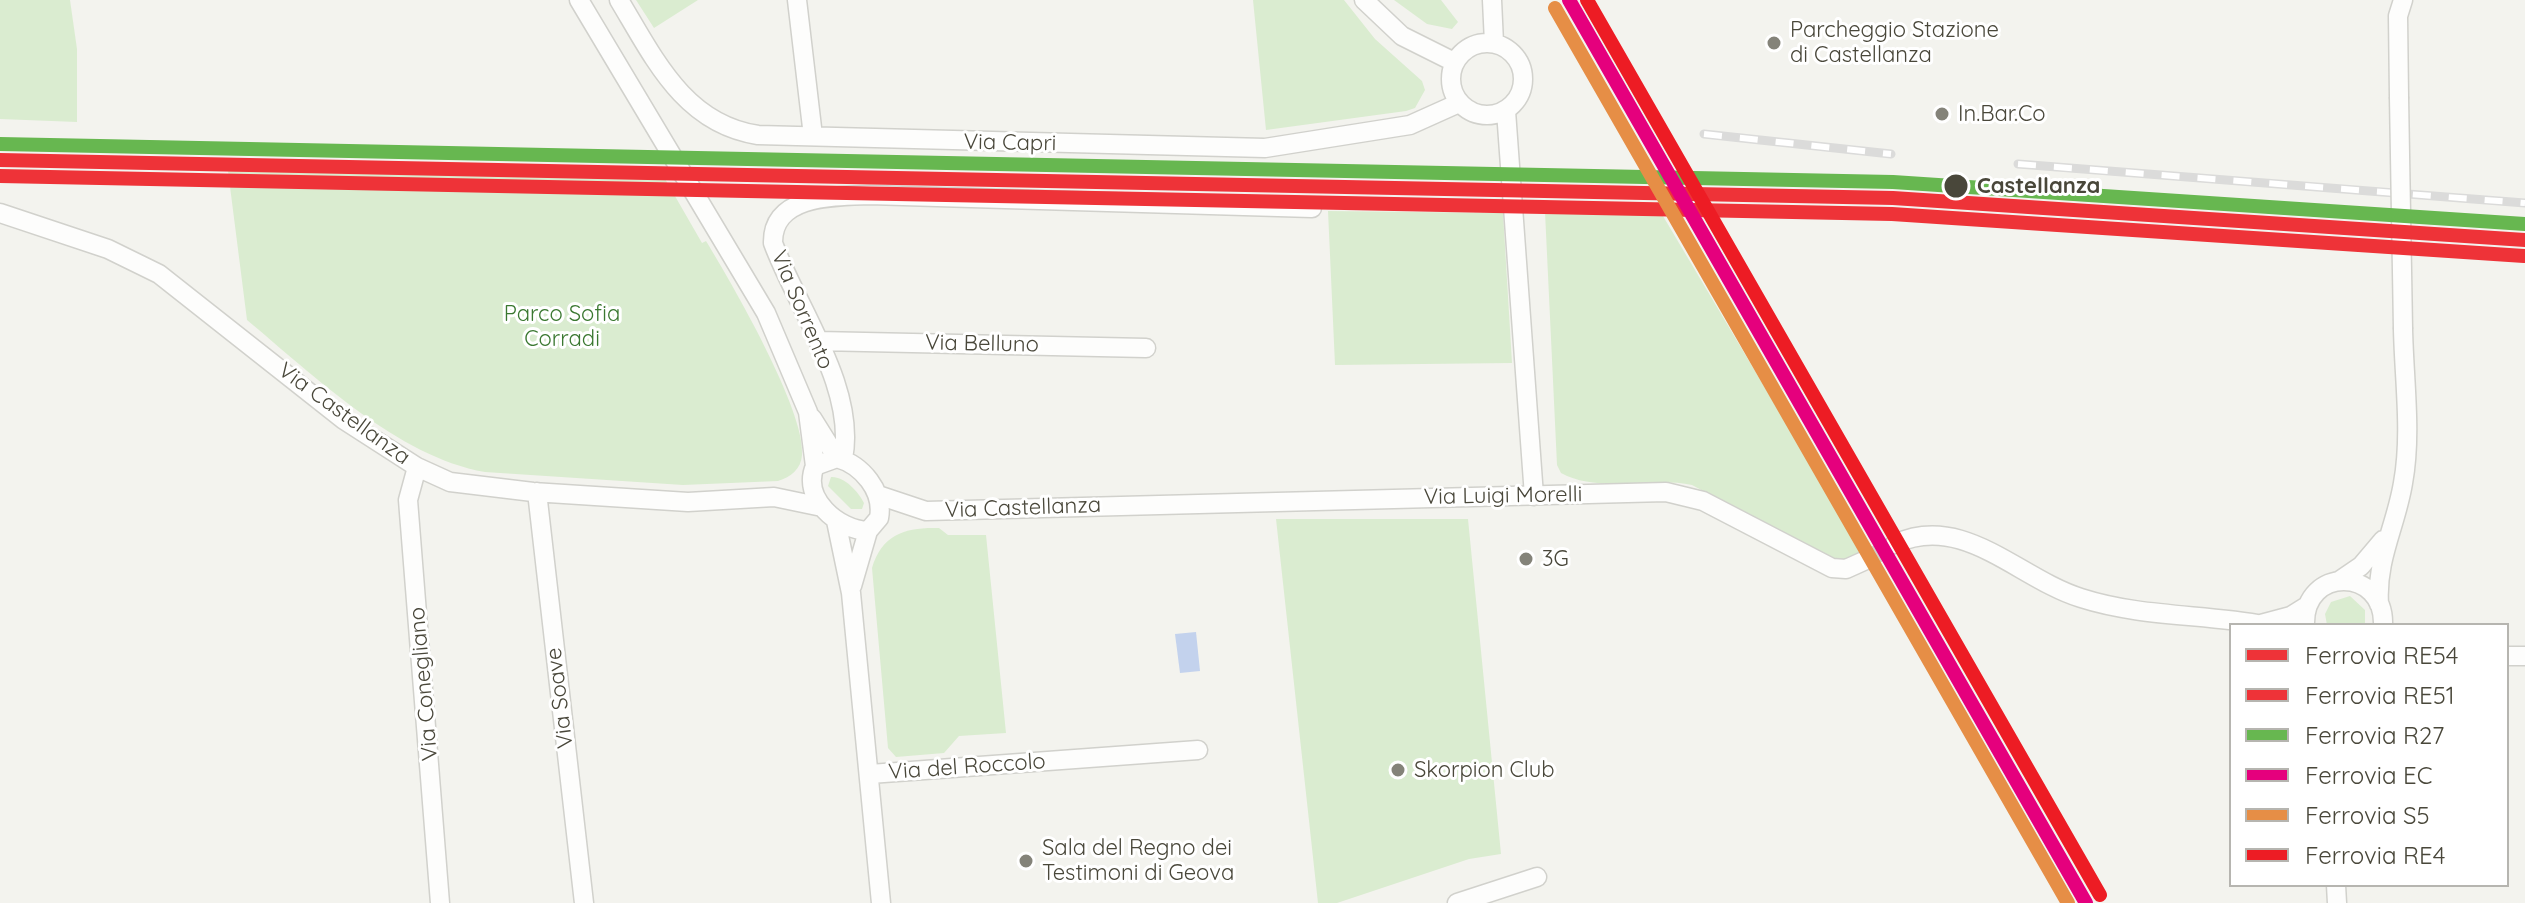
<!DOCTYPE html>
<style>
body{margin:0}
#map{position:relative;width:2525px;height:903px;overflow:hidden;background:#f3f3ee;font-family:Quicksand,sans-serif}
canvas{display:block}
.legend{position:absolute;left:2229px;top:623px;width:280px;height:264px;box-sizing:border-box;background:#fff;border:2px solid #b6b5b0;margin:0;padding:10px 14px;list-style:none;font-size:24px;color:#49473a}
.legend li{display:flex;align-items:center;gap:16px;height:40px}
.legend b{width:40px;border:2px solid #b6b5b0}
</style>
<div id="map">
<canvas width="2525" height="903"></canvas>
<ul class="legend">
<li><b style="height:10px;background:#ee3338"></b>Ferrovia RE54</li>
<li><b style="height:10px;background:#ee3338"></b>Ferrovia RE51</li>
<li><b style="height:10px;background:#67b750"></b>Ferrovia R27</li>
<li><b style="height:10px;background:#e5007d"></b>Ferrovia EC</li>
<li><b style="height:10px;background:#e68e46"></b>Ferrovia S5</li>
<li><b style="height:10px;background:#ed1c24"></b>Ferrovia RE4</li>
</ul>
</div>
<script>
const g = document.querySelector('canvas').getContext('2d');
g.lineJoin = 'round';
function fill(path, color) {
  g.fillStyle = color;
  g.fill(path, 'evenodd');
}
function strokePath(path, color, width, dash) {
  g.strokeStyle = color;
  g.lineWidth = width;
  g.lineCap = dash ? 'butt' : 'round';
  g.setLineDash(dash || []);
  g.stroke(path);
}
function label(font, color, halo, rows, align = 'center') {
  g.font = font + ' Quicksand,sans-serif';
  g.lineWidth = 6;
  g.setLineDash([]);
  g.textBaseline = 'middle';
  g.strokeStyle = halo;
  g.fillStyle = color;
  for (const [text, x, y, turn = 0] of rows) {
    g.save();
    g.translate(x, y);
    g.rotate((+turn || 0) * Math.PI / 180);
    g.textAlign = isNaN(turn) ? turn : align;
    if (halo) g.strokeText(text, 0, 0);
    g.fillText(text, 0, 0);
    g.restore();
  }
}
const green = new Path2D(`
 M 0,0 L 70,0 L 77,49 L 77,122 L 0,119 Z
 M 636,0 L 698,0 L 654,28 Z
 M 1253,0 L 1344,0 L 1375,39 L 1422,81 L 1425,90 L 1415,108 L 1406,111 L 1266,130 Z
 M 1394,0 L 1441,0 L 1458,22 L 1452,29 L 1427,24 Z
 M 228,171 L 664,177 L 702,243 L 706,241 C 731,282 806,411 802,455 C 801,469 791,477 778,481 L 683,485 L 485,472 C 398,457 313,375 247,320 Z
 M 1328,211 L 1503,213 L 1512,363 L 1335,365 Z
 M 1660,211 L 1863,553 L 1845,560 L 1832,560 L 1692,485 C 1651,476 1599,494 1561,473 L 1557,465 L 1545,212 Z
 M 831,477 C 844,476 858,491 864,503 L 862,509 L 851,509 L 828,486 Z
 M 1276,519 L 1468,519 L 1501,854 L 1469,859 L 1337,903 L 1318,903 Z
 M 939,528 L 948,535 L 986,535 L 1006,733 L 959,736 L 944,753 L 896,757 L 888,748 L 872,568 C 882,534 906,527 939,528 Z
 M 2350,596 L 2365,610 L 2365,625 L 2327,625 L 2325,614 L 2331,602 Z`);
const water = new Path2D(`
 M 1196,632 L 1200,671 L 1180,673 L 1175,634 Z`);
const streetTunnel = new Path2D(`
 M 1866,560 L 1895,544`);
const street = new Path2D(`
 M 579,0 L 766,313 L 808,412 L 815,466
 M 619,0 C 654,58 684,124 758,135 L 1265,148 L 1410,125 L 1459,103
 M 797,0 L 813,136
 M 1364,0 L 1402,36 L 1454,62
 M 1492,0 L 1494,43
 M1451 79a36 36 0 1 1 72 0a36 36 0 1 1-72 0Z
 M 2399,97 L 2398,16 L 2403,0
 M 1506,111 L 1534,496
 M 0,213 L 108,249 L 159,274 L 344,420 L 417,467 L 450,482 L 533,492 L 688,502 L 774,497 L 822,507
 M 818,341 L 1146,348
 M 812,418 L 837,458
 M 837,458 C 862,465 884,491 879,518 L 868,531 C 838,530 801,498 815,466 Z
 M 843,459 C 857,388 797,308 773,243 C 772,195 835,196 869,195 L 1312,208
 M 417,467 L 408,500 L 440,903
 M 537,492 L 584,903
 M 878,495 L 926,511 L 1666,492 L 1703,501 L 1832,568 L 1846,569 L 1866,560
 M 836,521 L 851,593 L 881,903
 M 1895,544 C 1963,512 2019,579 2081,598 C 2140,617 2204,614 2264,625
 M 2339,581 L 2361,566 L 2383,540
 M 852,586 L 868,531
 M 2379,604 C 2376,559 2396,526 2403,483 C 2412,434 2404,379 2403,329
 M 2261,624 L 2291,616 L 2307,606
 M 2305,625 C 2303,566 2385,567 2383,625
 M 2507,656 L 2525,656
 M 870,774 L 1198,750
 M 2336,885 L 2337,903
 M 1457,903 L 1537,877`);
const rail = new Path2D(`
 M 1704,134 L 1891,154
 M 2018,164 L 2525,203`);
const streetBridge = new Path2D(`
 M 2399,97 L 2403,329`);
const rail1 = new Path2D(`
 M 0,160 L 1893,198 L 2525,240`);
const rail2 = new Path2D(`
 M 0,176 L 1892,214 L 2524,256`);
const rail3 = new Path2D(`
 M 0,144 L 1893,182 L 2525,224`);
const rail4 = new Path2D(`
 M 1569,0 L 2086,903`);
const rail5 = new Path2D(`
 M 1555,8 L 2068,903`);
const rail6 = new Path2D(`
 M 1587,0 L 2100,895`);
const markers = [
 [1774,43,8,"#848379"],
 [1942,114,8,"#848379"],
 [1956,186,13,"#49473a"],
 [1526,559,8,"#848379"],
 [1398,770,8,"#848379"],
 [1026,861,8,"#848379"]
];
const poiNames = [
 ["Parcheggio Stazione",1790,30],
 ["di Castellanza",1790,55],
 ["In.Bar.Co",1958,114],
 ["3G",1542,559],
 ["Skorpion Club",1414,770],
 ["Sala del Regno dei",1042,848],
 ["Testimoni di Geova",1042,873]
];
const streetNames = [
 ["Via Capri",1010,143,1],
 ["Via Sorrento",802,310,67],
 ["Via Belluno",982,344,1],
 ["Via Castellanza",344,414,36],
 ["Via Luigi Morelli",1503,496,-1],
 ["Via Castellanza",1023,508,-2],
 ["Via Conegliano",424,684,-95],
 ["Via Soave",560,698,-97],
 ["Via del Roccolo",967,767,-4]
];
const stopNames = [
 ["Castellanza",1977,186]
];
const parkNames = [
 ["Parco Sofia",562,314],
 ["Corradi",562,339]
];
fill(green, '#daecd0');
fill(water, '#c3d2ed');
strokePath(streetTunnel, '#d1d1ca', 18, [18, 9]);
strokePath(street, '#d1d1cc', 21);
strokePath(street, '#fdfdfc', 18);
strokePath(rail, '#dbdbda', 9);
strokePath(rail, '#fff', 6, [18]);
strokePath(streetBridge, '#d1d1cc', 21, []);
strokePath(streetBridge, '#fdfdfc', 18);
strokePath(rail1, '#ee3338', 14);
strokePath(rail2, '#ee3338', 14);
strokePath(rail3, '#67b750', 14);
strokePath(rail4, '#e5007d', 14);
strokePath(rail5, '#e68e46', 14);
strokePath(rail6, '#ed1c24', 14);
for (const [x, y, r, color] of markers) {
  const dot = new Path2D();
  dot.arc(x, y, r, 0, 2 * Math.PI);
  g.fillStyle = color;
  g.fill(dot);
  strokePath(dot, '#fff', 3);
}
label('22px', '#49473a', '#fff', poiNames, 'left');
label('22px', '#49473a', '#fff', streetNames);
label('bold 22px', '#49473a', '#fff', stopNames, 'left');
label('22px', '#3a7830', '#fff', parkNames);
</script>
